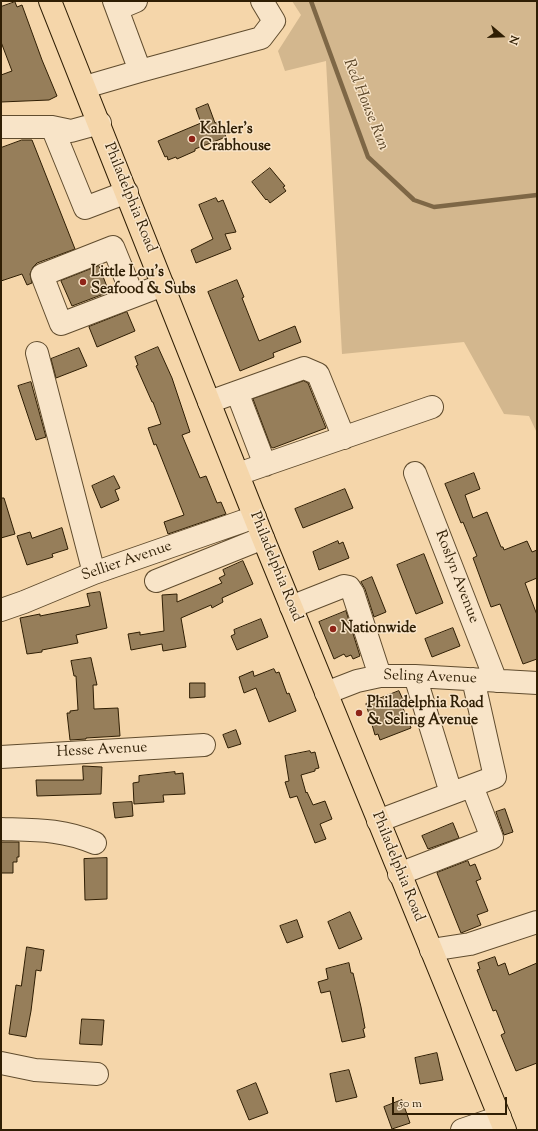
<!DOCTYPE html>
<meta charset="utf-8">
<style>
body{margin:0}
#map{position:relative;width:538px;height:1131px;overflow:hidden;background:#f5d6aa;font-family:"Sorts Mill Goudy",serif}
canvas{display:block}
.frame{position:absolute;inset:0;border:2px solid #2f1e04;pointer-events:none}
.north{position:absolute;left:482px;top:16px;width:40px;height:40px;-webkit-text-stroke:3px #f8e4c8;paint-order:stroke;rotate:109deg;font-size:11px;font-weight:700;line-height:16px;text-align:center;color:#2f1e04}
.north::after{content:'';display:block;margin:auto;width:14px;height:18px;background:#2f1e04;clip-path:polygon(50% 0,100% 100%,50% 72%,0 100%)}
.scale{position:absolute;left:392px;top:1097px;width:115px;height:18px;box-sizing:border-box;border:2px solid #2f1e04;border-top:0;padding-left:5px;font-size:12px;line-height:14px;white-space:nowrap;color:#2f1e04;-webkit-text-stroke:3px #f8e4c8;paint-order:stroke}
</style>
<div id="map">
<canvas width="538" height="1131"></canvas>
<div class="frame"></div>
<div class="north">N</div>
<div class="scale">50 m</div>
</div>
<script>
const g = document.querySelector('canvas').getContext('2d');
g.lineJoin = 'round';
function fill(path, color) {
  g.fillStyle = color;
  g.fill(path, 'evenodd');
}
function strokePath(path, color, width, dash) {
  g.strokeStyle = color;
  g.lineWidth = width;
  g.lineCap = dash ? 'butt' : 'round';
  g.setLineDash(dash || []);
  g.stroke(path);
}
function label(font, color, halo, rows, align = 'center') {
  g.font = font + ' "Sorts Mill Goudy",serif';
  g.lineWidth = 3;
  g.setLineDash([]);
  g.textBaseline = 'middle';
  g.strokeStyle = halo;
  g.fillStyle = color;
  for (const [text, x, y, turn = 0] of rows) {
    g.save();
    g.translate(x, y);
    g.rotate((+turn || 0) * Math.PI / 180);
    g.textAlign = isNaN(turn) ? turn : align;
    if (halo) g.strokeText(text, 0, 0);
    g.fillText(text, 0, 0);
    g.restore();
  }
}
const green = new Path2D(`
 M 292,1 L 537,1 L 537,433 L 529,416 L 504,414 L 464,342 L 342,354 L 326,61 L 285,71 L 278,51 L 301,15 Z`);
const stream = new Path2D(`
 M 311,1 L 368,157 L 414,200 L 434,207 L 537,195`);
const building = new Path2D(`
 M 15,2 L 17,7 L 22,5 L 42,60 L 57,96 L 49,100 L 1,102 L 1,75 L 12,71 L 1,42 L 1,7 Z
 M 208,104 L 215,123 L 219,121 L 226,137 L 195,149 L 195,151 L 177,159 L 176,157 L 168,160 L 167,156 L 165,157 L 158,141 L 201,123 L 196,109 Z
 M 22,140 L 32,140 L 75,249 L 37,263 L 33,267 L 30,274 L 32,283 L 27,285 L 22,274 L 1,281 L 1,148 Z
 M 270,168 L 285,186 L 283,187 L 286,191 L 270,203 L 267,199 L 266,200 L 252,182 Z
 M 216,198 L 218,202 L 223,200 L 236,232 L 225,234 L 231,249 L 196,263 L 191,250 L 213,239 L 199,205 Z
 M 99,266 L 109,292 L 72,306 L 61,281 Z
 M 237,280 L 244,297 L 242,298 L 259,341 L 295,326 L 301,342 L 273,353 L 274,357 L 240,371 L 208,292 Z
 M 127,312 L 135,331 L 97,347 L 89,327 Z
 M 158,347 L 172,378 L 190,432 L 182,435 L 200,478 L 206,476 L 217,503 L 221,502 L 226,514 L 168,534 L 164,522 L 184,515 L 156,444 L 154,445 L 148,428 L 161,424 L 153,402 L 152,402 L 136,366 L 138,365 L 135,357 Z
 M 79,348 L 87,366 L 56,378 L 51,359 Z
 M 304,381 L 308,383 L 326,428 L 273,448 L 271,447 L 253,399 Z
 M 31,382 L 46,437 L 36,440 L 18,386 Z
 M 474,473 L 480,489 L 465,495 L 473,518 L 487,512 L 501,547 L 503,547 L 504,550 L 527,541 L 532,552 L 537,550 L 537,578 L 525,583 L 537,615 L 537,659 L 523,664 L 500,604 L 491,607 L 473,558 L 477,556 L 463,522 L 461,523 L 445,484 Z
 M 114,476 L 120,488 L 115,490 L 119,500 L 101,508 L 92,486 Z
 M 345,489 L 353,508 L 303,528 L 295,509 Z
 M 1,498 L 4,498 L 15,534 L 1,538 Z
 M 62,528 L 68,549 L 52,554 L 53,557 L 27,565 L 17,536 L 30,532 L 32,538 Z
 M 338,541 L 339,544 L 343,542 L 349,558 L 319,570 L 313,552 Z
 M 424,554 L 443,603 L 416,614 L 397,565 Z
 M 243,561 L 253,584 L 222,598 L 223,602 L 212,608 L 211,605 L 181,618 L 186,647 L 163,651 L 162,644 L 131,650 L 128,634 L 140,632 L 140,635 L 164,631 L 162,595 L 177,594 L 177,602 L 222,583 L 219,578 L 225,575 L 223,570 Z
 M 372,577 L 386,612 L 374,617 L 365,589 L 361,582 Z
 M 100,592 L 107,628 L 76,635 L 78,643 L 42,650 L 42,652 L 27,654 L 20,618 L 40,614 L 40,616 L 90,606 L 87,594 Z
 M 346,611 L 360,656 L 353,659 L 351,655 L 346,657 L 344,654 L 334,659 L 319,622 Z
 M 261,619 L 268,637 L 237,650 L 231,636 L 235,634 L 234,630 Z
 M 453,628 L 460,646 L 432,657 L 425,639 Z
 M 91,658 L 97,685 L 93,685 L 94,709 L 118,708 L 120,736 L 86,738 L 86,739 L 70,740 L 67,713 L 70,713 L 70,711 L 78,710 L 76,676 L 74,676 L 71,661 Z
 M 274,669 L 276,673 L 279,672 L 287,694 L 289,693 L 296,711 L 269,722 L 256,688 L 244,693 L 239,677 L 253,671 L 254,676 Z
 M 190,683 L 205,683 L 205,697 L 190,698 Z
 M 399,691 L 404,702 L 401,703 L 411,728 L 380,740 L 378,734 L 375,735 L 366,704 Z
 M 236,730 L 241,744 L 228,748 L 223,735 Z
 M 310,751 L 311,753 L 315,752 L 319,768 L 315,769 L 315,771 L 301,775 L 306,793 L 307,792 L 313,805 L 325,801 L 332,819 L 320,824 L 326,839 L 315,843 L 297,796 L 290,798 L 285,782 L 289,781 L 285,756 Z
 M 83,766 L 102,767 L 101,794 L 37,796 L 36,780 L 83,780 Z
 M 175,772 L 175,774 L 183,773 L 185,794 L 163,795 L 164,802 L 134,804 L 133,783 L 139,782 L 139,776 Z
 M 132,802 L 133,816 L 115,818 L 113,803 Z
 M 505,809 L 513,832 L 504,835 L 496,812 Z
 M 453,823 L 459,838 L 428,849 L 422,836 Z
 M 1,842 L 19,842 L 19,857 L 17,857 L 17,862 L 13,862 L 13,873 L 1,873 Z
 M 107,858 L 107,899 L 85,900 L 84,859 Z
 M 468,861 L 470,866 L 475,864 L 481,879 L 476,881 L 488,911 L 477,915 L 481,925 L 461,933 L 437,873 Z
 M 350,912 L 362,939 L 339,949 L 328,922 Z
 M 297,920 L 303,937 L 287,943 L 280,926 Z
 M 27,947 L 44,950 L 41,971 L 36,970 L 31,1011 L 26,1037 L 9,1034 L 16,985 L 21,986 Z
 M 495,957 L 498,966 L 505,963 L 509,975 L 537,963 L 537,1063 L 516,1071 L 501,1035 L 505,1033 L 496,1010 L 493,1011 L 477,970 L 480,969 L 478,963 Z
 M 349,963 L 351,973 L 353,973 L 361,1007 L 365,1028 L 363,1029 L 365,1037 L 342,1042 L 330,991 L 321,993 L 318,982 L 328,979 L 326,969 Z
 M 82,1019 L 104,1020 L 102,1045 L 80,1044 Z
 M 437,1053 L 443,1080 L 420,1084 L 415,1058 Z
 M 349,1070 L 357,1097 L 336,1102 L 330,1074 Z
 M 256,1083 L 268,1113 L 249,1120 L 237,1091 Z
 M 402,1100 L 410,1123 L 392,1129 L 384,1107 Z`);
const minor = new Path2D(`
 M 114,1 L 140,71
 M 117,9 L 136,1
 M 85,87 L 140,71 L 261,38 L 274,21 L 262,1
 M 1,127 L 52,127 L 71,131 L 100,123
 M 52,127 L 85,208 L 127,192
 M 133,296 L 113,247 L 42,275 L 61,324 L 163,285
 M 37,353 L 94,573
 M 237,392 L 265,465
 M 209,402 L 304,368 L 318,374 L 344,438
 M 415,473 L 496,681
 M 238,474 L 432,407
 M 156,581 L 263,538
 M 291,607 L 344,586 L 349,587 L 353,593 L 380,676
 M 1,610 L 24,602 L 94,573 L 255,517
 M 415,676 L 451,793
 M 326,693 L 357,681 L 380,676 L 415,676 L 537,683
 M 1,757 L 204,745
 M 378,821 L 495,777 L 473,679
 M 1,829 C 35,830 63,829 95,843
 M 399,874 L 492,838 L 472,786
 M 431,950 L 470,944 L 537,922
 M 1,1063 L 35,1070 L 97,1074
 M 462,1130 L 500,1117`);
const major = new Path2D(`
 M 50,1 L 263,538 L 505,1130`);
const markers = [
 [192,139,4,"#8f2418"],
 [83,282,4,"#8f2418"],
 [333,629,4,"#8f2418"],
 [359,713,4,"#8f2418"]
];
const poiNames = [
 ["Kahler’s",200,130],
 ["Crabhouse",200,147],
 ["Little Lou’s",91,273],
 ["Seafood & Subs",91,290],
 ["Nationwide",341,629],
 ["Philadelphia Road",367,704],
 ["& Seling Avenue",367,721]
];
const streetNames = [
 ["Philadelphia Road",129,198,68],
 ["Sellier Avenue",127,562,-19],
 ["Philadelphia Road",275,567,68],
 ["Roslyn Avenue",456,577,69],
 ["Seling Avenue",430,678,2],
 ["Hesse Avenue",102,751,-3],
 ["Philadelphia Road",397,867,68]
];
const waterNames = [
 ["Red House Run",365,105,68]
];
fill(green, '#d3b78e');
strokePath(stream, '#7e6746', 4.5);
fill(building, '#967e5a');
strokePath(building, '#2f1e04', 1);
strokePath(minor, '#604c2e', 24);
strokePath(major, '#2f1e04', 24);
strokePath(minor, '#f8e4c8', 22);
strokePath(major, '#f5d6aa', 22);
for (const [x, y, r, color] of markers) {
  const dot = new Path2D();
  dot.arc(x, y, r, 0, 2 * Math.PI);
  g.fillStyle = color;
  g.fill(dot);
  strokePath(dot, '#f8e4c8', 1.5);
}
label('bold 15px', '#2f1e04', '#f8e4c8', poiNames, 'left');
label('15px', '#2f1e04', '#f8e4c8', streetNames);
label('italic 16px', '#5d482a', '#f8e4c8', waterNames);
</script>
